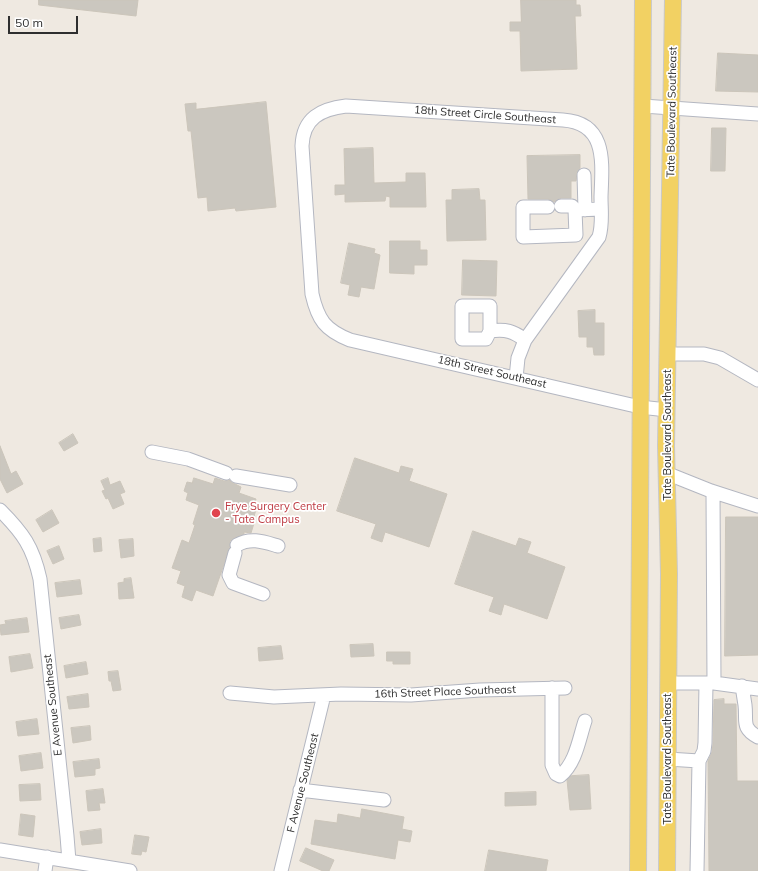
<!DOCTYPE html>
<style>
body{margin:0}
#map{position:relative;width:758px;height:871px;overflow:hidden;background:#efe9e1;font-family:Mulish,sans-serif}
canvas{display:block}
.scale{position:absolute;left:8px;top:16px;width:70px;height:18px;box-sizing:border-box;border:2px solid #2e2e2e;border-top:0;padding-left:5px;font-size:12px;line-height:14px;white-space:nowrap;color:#2e2e2e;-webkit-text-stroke:3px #fff;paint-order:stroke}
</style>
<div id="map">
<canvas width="758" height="871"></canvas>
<div class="scale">50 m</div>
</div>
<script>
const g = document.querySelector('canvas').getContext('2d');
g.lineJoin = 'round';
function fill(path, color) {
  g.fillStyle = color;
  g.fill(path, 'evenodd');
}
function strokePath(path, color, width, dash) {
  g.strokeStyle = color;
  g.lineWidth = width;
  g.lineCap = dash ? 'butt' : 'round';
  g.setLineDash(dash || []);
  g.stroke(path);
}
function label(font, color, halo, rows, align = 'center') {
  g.font = font + ' Mulish,sans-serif';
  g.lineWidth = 3.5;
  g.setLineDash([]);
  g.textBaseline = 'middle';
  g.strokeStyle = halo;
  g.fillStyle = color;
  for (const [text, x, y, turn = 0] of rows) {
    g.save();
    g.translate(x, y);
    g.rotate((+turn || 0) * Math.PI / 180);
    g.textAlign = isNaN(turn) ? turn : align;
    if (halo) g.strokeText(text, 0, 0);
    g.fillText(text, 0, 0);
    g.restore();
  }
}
const building = new Path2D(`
 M 39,0 L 138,0 L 136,16 L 39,5 Z
 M 521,0 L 576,0 L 576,5 L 580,5 L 581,16 L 575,16 L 577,69 L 521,71 L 520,31 L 510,31 L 510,22 L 521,22 Z
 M 718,53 L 758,55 L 758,92 L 716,91 Z
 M 266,102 L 276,207 L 236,211 L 235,208 L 208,211 L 207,197 L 198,198 L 191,131 L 188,131 L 185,104 L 196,103 L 196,109 Z
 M 712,128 L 726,128 L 725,171 L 711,171 Z
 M 373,148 L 374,183 L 406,182 L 406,173 L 425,173 L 426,207 L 390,207 L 390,197 L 386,196 L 385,201 L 345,202 L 345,194 L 335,195 L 335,185 L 345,185 L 344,149 Z
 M 580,155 L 580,168 L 577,172 L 576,181 L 571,181 L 571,198 L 561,198 L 554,202 L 548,199 L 528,199 L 527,156 Z
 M 479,189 L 480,200 L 485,200 L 486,240 L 447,241 L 446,200 L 452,200 L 452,190 Z
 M 390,241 L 420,241 L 420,250 L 427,250 L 427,265 L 414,265 L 414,274 L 390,273 Z
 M 349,243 L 375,249 L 374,253 L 380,255 L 374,289 L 361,287 L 359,297 L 348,295 L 350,285 L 341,283 Z
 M 463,260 L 497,261 L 496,296 L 462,295 Z
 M 595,310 L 595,323 L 604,323 L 604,355 L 594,355 L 593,347 L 587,347 L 587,337 L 579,337 L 578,311 Z
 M 73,434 L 78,443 L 64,451 L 59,443 Z
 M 0,446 L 11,474 L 16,471 L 23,484 L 7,493 L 0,479 Z
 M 355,458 L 399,473 L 401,466 L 413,469 L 409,481 L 447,494 L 429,547 L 385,532 L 382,542 L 371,538 L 376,524 L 337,511 Z
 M 108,478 L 110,485 L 120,481 L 125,492 L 120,494 L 124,504 L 113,509 L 108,498 L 106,499 L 102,491 L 105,490 L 101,481 Z
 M 194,478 L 213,484 L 215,478 L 224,481 L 229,480 L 231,482 L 241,487 L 239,493 L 256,499 L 254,506 L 257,506 L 253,520 L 255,520 L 251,533 L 244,532 L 244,534 L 234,538 L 230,541 L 230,547 L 213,596 L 196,590 L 192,601 L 182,597 L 185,586 L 177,583 L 181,571 L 172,568 L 182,540 L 189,543 L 195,525 L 193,524 L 199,505 L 186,500 L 188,493 L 184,491 L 187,482 L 192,483 Z
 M 52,510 L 59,523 L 43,532 L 36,520 Z
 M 726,517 L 758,517 L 758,655 L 725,656 Z
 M 473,531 L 516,546 L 519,538 L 531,542 L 527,553 L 565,567 L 547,619 L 504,604 L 501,615 L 489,611 L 494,597 L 455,584 Z
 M 101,538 L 102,551 L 94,552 L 93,539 Z
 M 133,539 L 134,556 L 121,558 L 119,540 Z
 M 59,546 L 64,559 L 53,564 L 47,551 Z
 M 131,578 L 134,598 L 119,599 L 118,583 L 124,582 L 124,579 Z
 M 80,580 L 82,594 L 57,597 L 55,583 Z
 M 79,615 L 81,625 L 61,629 L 59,618 Z
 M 27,618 L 29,632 L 1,635 L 0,625 L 6,624 L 5,621 Z
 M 373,644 L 374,656 L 351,657 L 350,645 Z
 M 281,646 L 283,659 L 259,661 L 258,648 Z
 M 387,652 L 410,652 L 410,664 L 393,664 L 393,661 L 387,661 Z
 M 30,654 L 33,668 L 11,672 L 9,657 Z
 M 86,662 L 88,674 L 66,678 L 64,666 Z
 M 118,671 L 121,690 L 113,691 L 111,681 L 109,681 L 108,672 Z
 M 88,694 L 89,707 L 69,709 L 67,697 Z
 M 724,699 L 724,704 L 736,704 L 737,781 L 758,781 L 758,871 L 709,871 L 708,761 L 712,752 L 713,744 L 714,700 Z
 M 37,719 L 39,734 L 18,736 L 16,722 Z
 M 90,726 L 91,740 L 73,743 L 71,728 Z
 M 41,753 L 43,768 L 21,771 L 19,756 Z
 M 99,759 L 100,768 L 95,769 L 95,775 L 75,777 L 73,762 Z
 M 589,775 L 591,809 L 570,810 L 567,780 L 571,776 Z
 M 40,784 L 41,800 L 20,801 L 19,785 Z
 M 103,789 L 105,803 L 99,803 L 100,810 L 88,811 L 86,791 Z
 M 536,792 L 536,805 L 505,806 L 505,793 Z
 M 362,809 L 404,817 L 402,829 L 412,831 L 410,842 L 398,840 L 395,859 L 311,844 L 315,820 L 337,823 L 338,814 L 360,818 Z
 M 21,814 L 35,816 L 33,837 L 19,835 Z
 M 101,829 L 102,843 L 82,845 L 80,832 Z
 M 135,835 L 149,837 L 146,852 L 142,851 L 141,855 L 132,854 Z
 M 306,848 L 334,860 L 329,871 L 323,871 L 300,861 Z
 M 489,850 L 548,860 L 546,871 L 485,871 Z`);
const minor = new Path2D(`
 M 643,106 L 758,114
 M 584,175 L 585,210
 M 561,206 L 572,206 L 575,210
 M 548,207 L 523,207 L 523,237 L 576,235 L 575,210 L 601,209
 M 462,306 L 490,306 L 490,331 L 486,339 L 462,339 Z
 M 490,331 C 506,329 513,331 525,340
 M 668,354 L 704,354 L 720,358 L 758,380
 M 516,378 L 518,358 L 525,340 L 599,237 C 603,224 601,210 601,197 C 602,164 608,123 563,120 L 346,106 C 321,109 303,118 302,146 L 312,294 C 318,320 325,330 350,340 L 640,407 L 667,410
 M 152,452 L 188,459 L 226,473
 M 666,473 L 711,491 L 758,506
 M 236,476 L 290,485
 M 713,492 L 714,683
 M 0,510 C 23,533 33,547 40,579 L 67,836 L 69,861
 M 237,545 C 251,537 264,542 278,546
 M 235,553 L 229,575 L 233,583 L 263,594
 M 668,683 L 714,683 L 758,689
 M 742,686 C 743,692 744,699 745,705 C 747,721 741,728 758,737
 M 552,688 L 552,765 L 556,774 L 560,776 C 576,763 579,739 585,721
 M 230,693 L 274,697 L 341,694 L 411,695 L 480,690 L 565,688
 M 668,759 L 699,761
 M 300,790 L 384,800
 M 0,850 L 130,871
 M 45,871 L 47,857
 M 281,871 L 324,695
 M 697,871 L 699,761 L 704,751 L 705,743 L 706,683`);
const major = new Path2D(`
 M 638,871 L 643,0
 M 667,871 L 669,574 L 666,446 L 673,0`);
const markers = [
 [216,513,5,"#e0444e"]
];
const streetNames = [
 ["Tate Boulevard Southeast",672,112,-89],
 ["18th Street Circle Southeast",485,115,4],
 ["18th Street Southeast",492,372,13],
 ["Tate Boulevard Southeast",668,435,-90],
 ["16th Street Place Southeast",445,692,-2],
 ["E Avenue Southeast",53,705,-96],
 ["Tate Boulevard Southeast",668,759,-90],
 ["F Avenue Southeast",303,783,-76]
];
const healthNames = [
 ["Frye Surgery Center",225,507],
 ["- Tate Campus",225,520]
];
fill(building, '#cbc7bf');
strokePath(building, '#cbc5ba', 1);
strokePath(minor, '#b4b7c1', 15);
strokePath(major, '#c9c9c9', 18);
strokePath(minor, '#fff', 13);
strokePath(major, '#f2d163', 16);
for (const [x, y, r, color] of markers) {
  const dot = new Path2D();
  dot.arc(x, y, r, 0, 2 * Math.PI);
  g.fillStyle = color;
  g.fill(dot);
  strokePath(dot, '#fff', 1.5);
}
label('11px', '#2e2e2e', '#fff', streetNames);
label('11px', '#be3a42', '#fff', healthNames, 'left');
</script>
